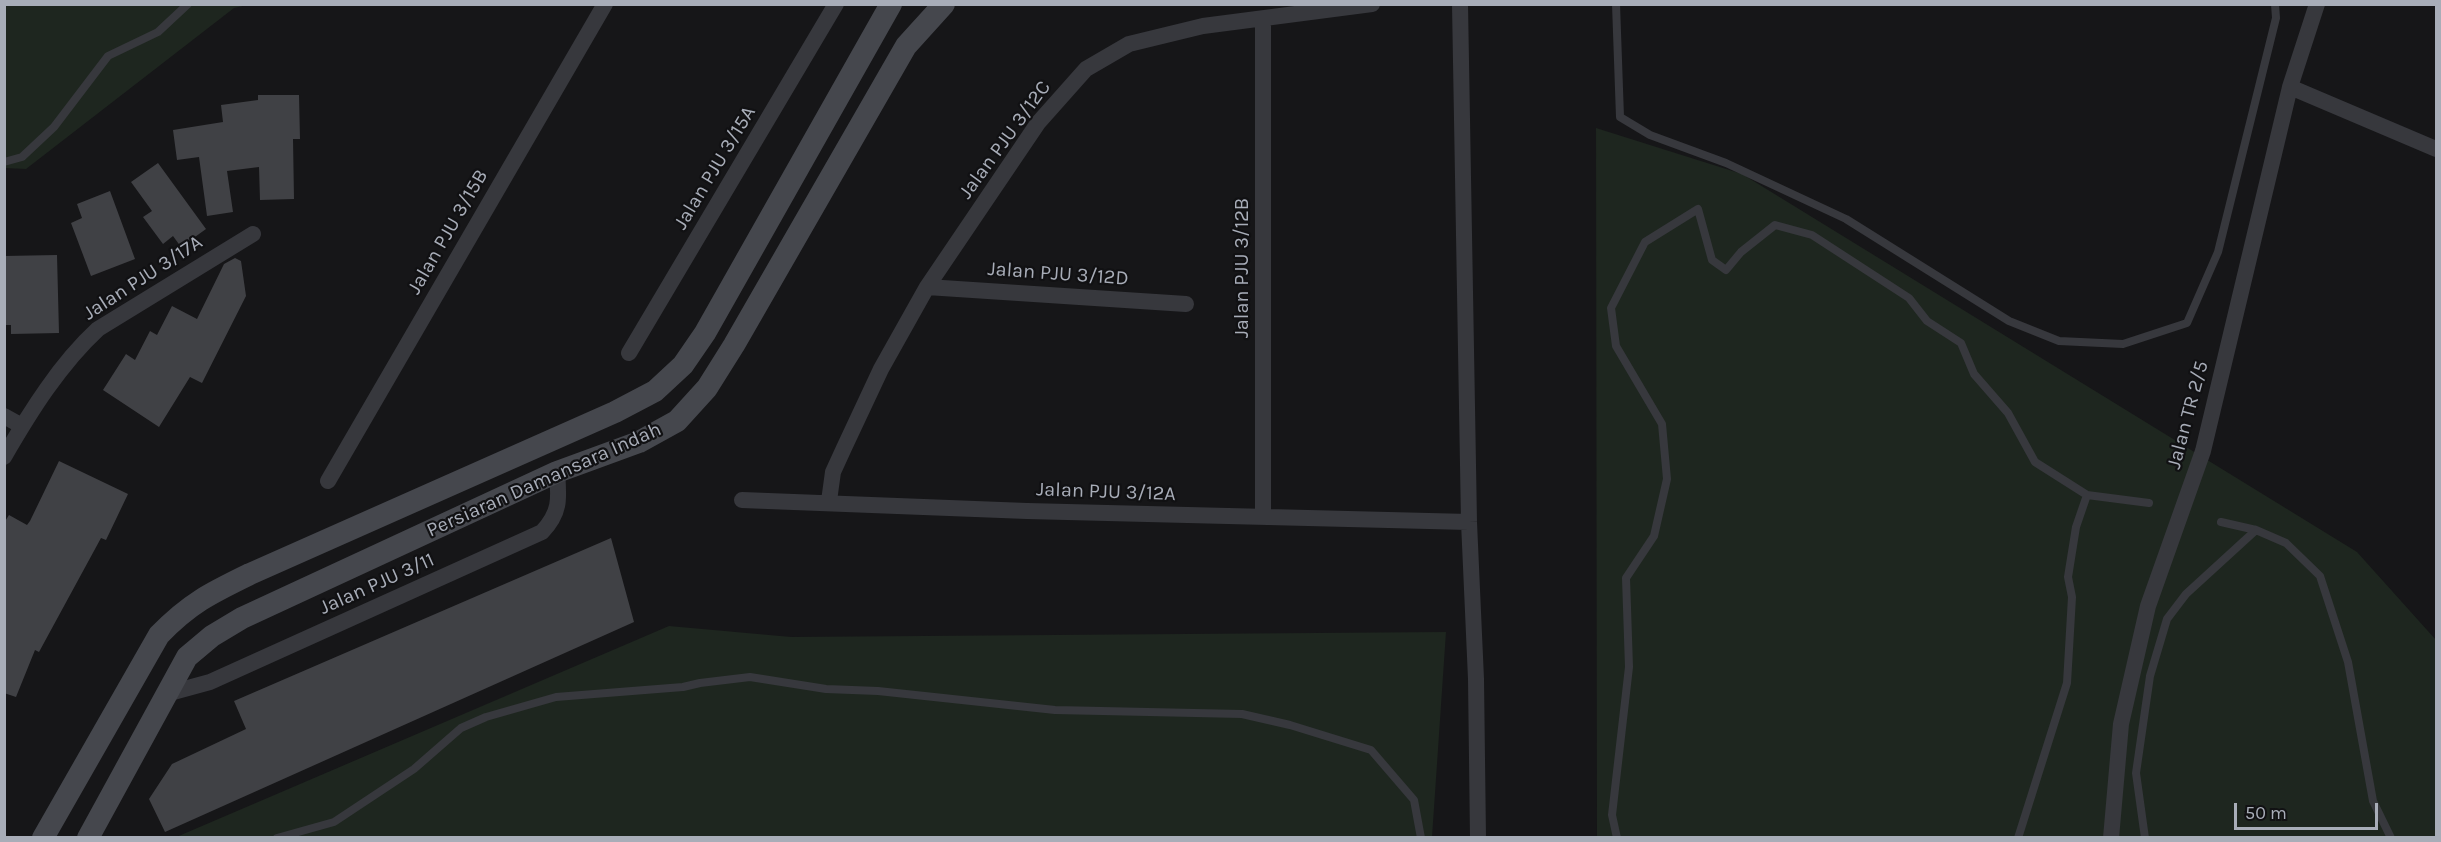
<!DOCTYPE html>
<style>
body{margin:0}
#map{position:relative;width:2441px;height:842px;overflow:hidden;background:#161618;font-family:Karla,sans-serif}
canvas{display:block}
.frame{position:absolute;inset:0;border:6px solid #a8adb8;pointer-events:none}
.scale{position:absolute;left:2234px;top:803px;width:144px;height:27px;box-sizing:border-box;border:3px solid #a8adb8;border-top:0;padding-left:8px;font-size:18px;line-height:21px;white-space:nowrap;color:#a8adb8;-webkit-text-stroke:4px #111113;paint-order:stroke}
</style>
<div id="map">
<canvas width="2441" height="842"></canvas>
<div class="frame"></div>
<div class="scale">50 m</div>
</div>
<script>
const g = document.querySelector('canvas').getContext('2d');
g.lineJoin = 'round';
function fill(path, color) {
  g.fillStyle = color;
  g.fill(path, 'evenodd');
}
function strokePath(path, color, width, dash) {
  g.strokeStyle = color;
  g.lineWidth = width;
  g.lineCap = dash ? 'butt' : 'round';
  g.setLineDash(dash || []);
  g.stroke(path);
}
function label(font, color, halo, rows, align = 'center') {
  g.font = font + ' Karla,sans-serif';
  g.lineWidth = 4.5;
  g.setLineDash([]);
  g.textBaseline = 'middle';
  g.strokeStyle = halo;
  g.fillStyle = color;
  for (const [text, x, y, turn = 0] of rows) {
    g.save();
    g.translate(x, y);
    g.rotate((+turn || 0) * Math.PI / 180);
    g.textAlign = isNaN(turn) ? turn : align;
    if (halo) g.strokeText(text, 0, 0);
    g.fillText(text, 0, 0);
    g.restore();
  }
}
const green = new Path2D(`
 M 5,5 L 247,5 L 234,8 L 26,169 L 5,168 Z
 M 1596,128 L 1742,174 L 2357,552 L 2436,640 L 2436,837 L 1597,837 Z
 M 669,626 L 791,637 L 1446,632 L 1432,837 L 174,838 Z`);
const building = new Path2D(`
 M 258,95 L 299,95 L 300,139 L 293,139 L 294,199 L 260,200 L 259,167 L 227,171 L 233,212 L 207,216 L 199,157 L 177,160 L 173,130 L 223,122 L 221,105 L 258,100 Z
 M 158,163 L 206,229 L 181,247 L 173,236 L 163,244 L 143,217 L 152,211 L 131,182 Z
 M 110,191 L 135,259 L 91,276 L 71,223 L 82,218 L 77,204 Z
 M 57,255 L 59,333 L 11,334 L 11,325 L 4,325 L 4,256 Z
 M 235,258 L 241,261 L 246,296 L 202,383 L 190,377 L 159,427 L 103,390 L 126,354 L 135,360 L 150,331 L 157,335 L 172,306 L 197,319 L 224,264 Z
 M 59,461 L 128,494 L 106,540 L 101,538 L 39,652 L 35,650 L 16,697 L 4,693 L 4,523 L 9,515 L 27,525 L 30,521 Z
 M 611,538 L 634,622 L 165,832 L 149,799 L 172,764 L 246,729 L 234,701 Z`);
const lane = new Path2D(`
 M 1616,4 L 1620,117 L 1650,135 L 1726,163 L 1846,219 L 2009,321 L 2059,341 L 2123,344 L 2187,323 L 2218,252 L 2276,18 L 2275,4
 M 4,162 L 22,157 L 54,127 L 108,56 L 158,32 L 188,4
 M 2221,522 L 2256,530 L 2286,543 L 2320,576 L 2348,662 L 2373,801 L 2391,838
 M 277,838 L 334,822 L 414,769 L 461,728 L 486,717 L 556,697 L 683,687 L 700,683 L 750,677 L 826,689 L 878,691 L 1055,710 L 1242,714 L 1290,725 L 1371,750 L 1414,800 L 1421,838
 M 1617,838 L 1612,815 L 1629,667 L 1626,578 L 1654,536 L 1667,479 L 1662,424 L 1616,346 L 1611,308 L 1645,242 L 1698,209 L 1712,260 L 1726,270 L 1741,252 L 1775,225 L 1812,235 L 1909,298 L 1927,321 L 1961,343 L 1974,374 L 2008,413 L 2035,462 L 2087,495 L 2149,503
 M 2018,838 L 2067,683 L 2072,597 L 2068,577 L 2076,527 L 2087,495
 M 2145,838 L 2136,773 L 2150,676 L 2167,619 L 2186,594 L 2256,530`);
const street = new Path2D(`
 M 1460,4 L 1469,522 L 1476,679 L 1478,838
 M 2290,87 L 2436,149
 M 927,287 L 1186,304
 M 629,353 L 836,4
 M 4,416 L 22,426
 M 4,457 C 30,412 60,364 98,329 L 253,234
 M 328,481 L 605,4
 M 742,500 L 1027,511 L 1469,522
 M 829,501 L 833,472 L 844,448 L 881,369 L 927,287 L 1038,123 L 1086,69 L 1129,44 L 1203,26 L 1372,4
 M 1263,517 L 1263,19
 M 166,694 L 210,682 L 542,532 C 561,512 559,498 557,472
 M 2111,838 L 2121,724 L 2148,606 L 2203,451 L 2290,87 L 2317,4`);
const secondary = new Path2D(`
 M 43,838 L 159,635 C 190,603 211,593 250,574 L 615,412 L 655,391 L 683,365 L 705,333 L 891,4
 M 88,838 L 187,657 L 212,636 L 242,618 L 557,472 L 639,442 L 677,421 L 707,388 L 734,345 L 906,46 L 944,4`);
const streetNames = [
 ["Jalan PJU 3/12C",1005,140,-54],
 ["Jalan PJU 3/15A",715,168,-59],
 ["Jalan PJU 3/15B",448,232,-60],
 ["Jalan PJU 3/12B",1242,268,-90],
 ["Jalan PJU 3/12D",1058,274,4],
 ["Jalan PJU 3/17A",143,278,-33],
 ["Jalan TR 2/5",2188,415,-75],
 ["Persiaran Damansara Indah",544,480,-24],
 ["Jalan PJU 3/12A",1106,492,2],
 ["Jalan PJU 3/11",377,584,-24]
];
fill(green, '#1e261f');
fill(building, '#404145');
strokePath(lane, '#37383d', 8);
strokePath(street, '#37383d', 16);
strokePath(secondary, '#45474d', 22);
label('20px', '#a8adb8', '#111113', streetNames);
</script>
